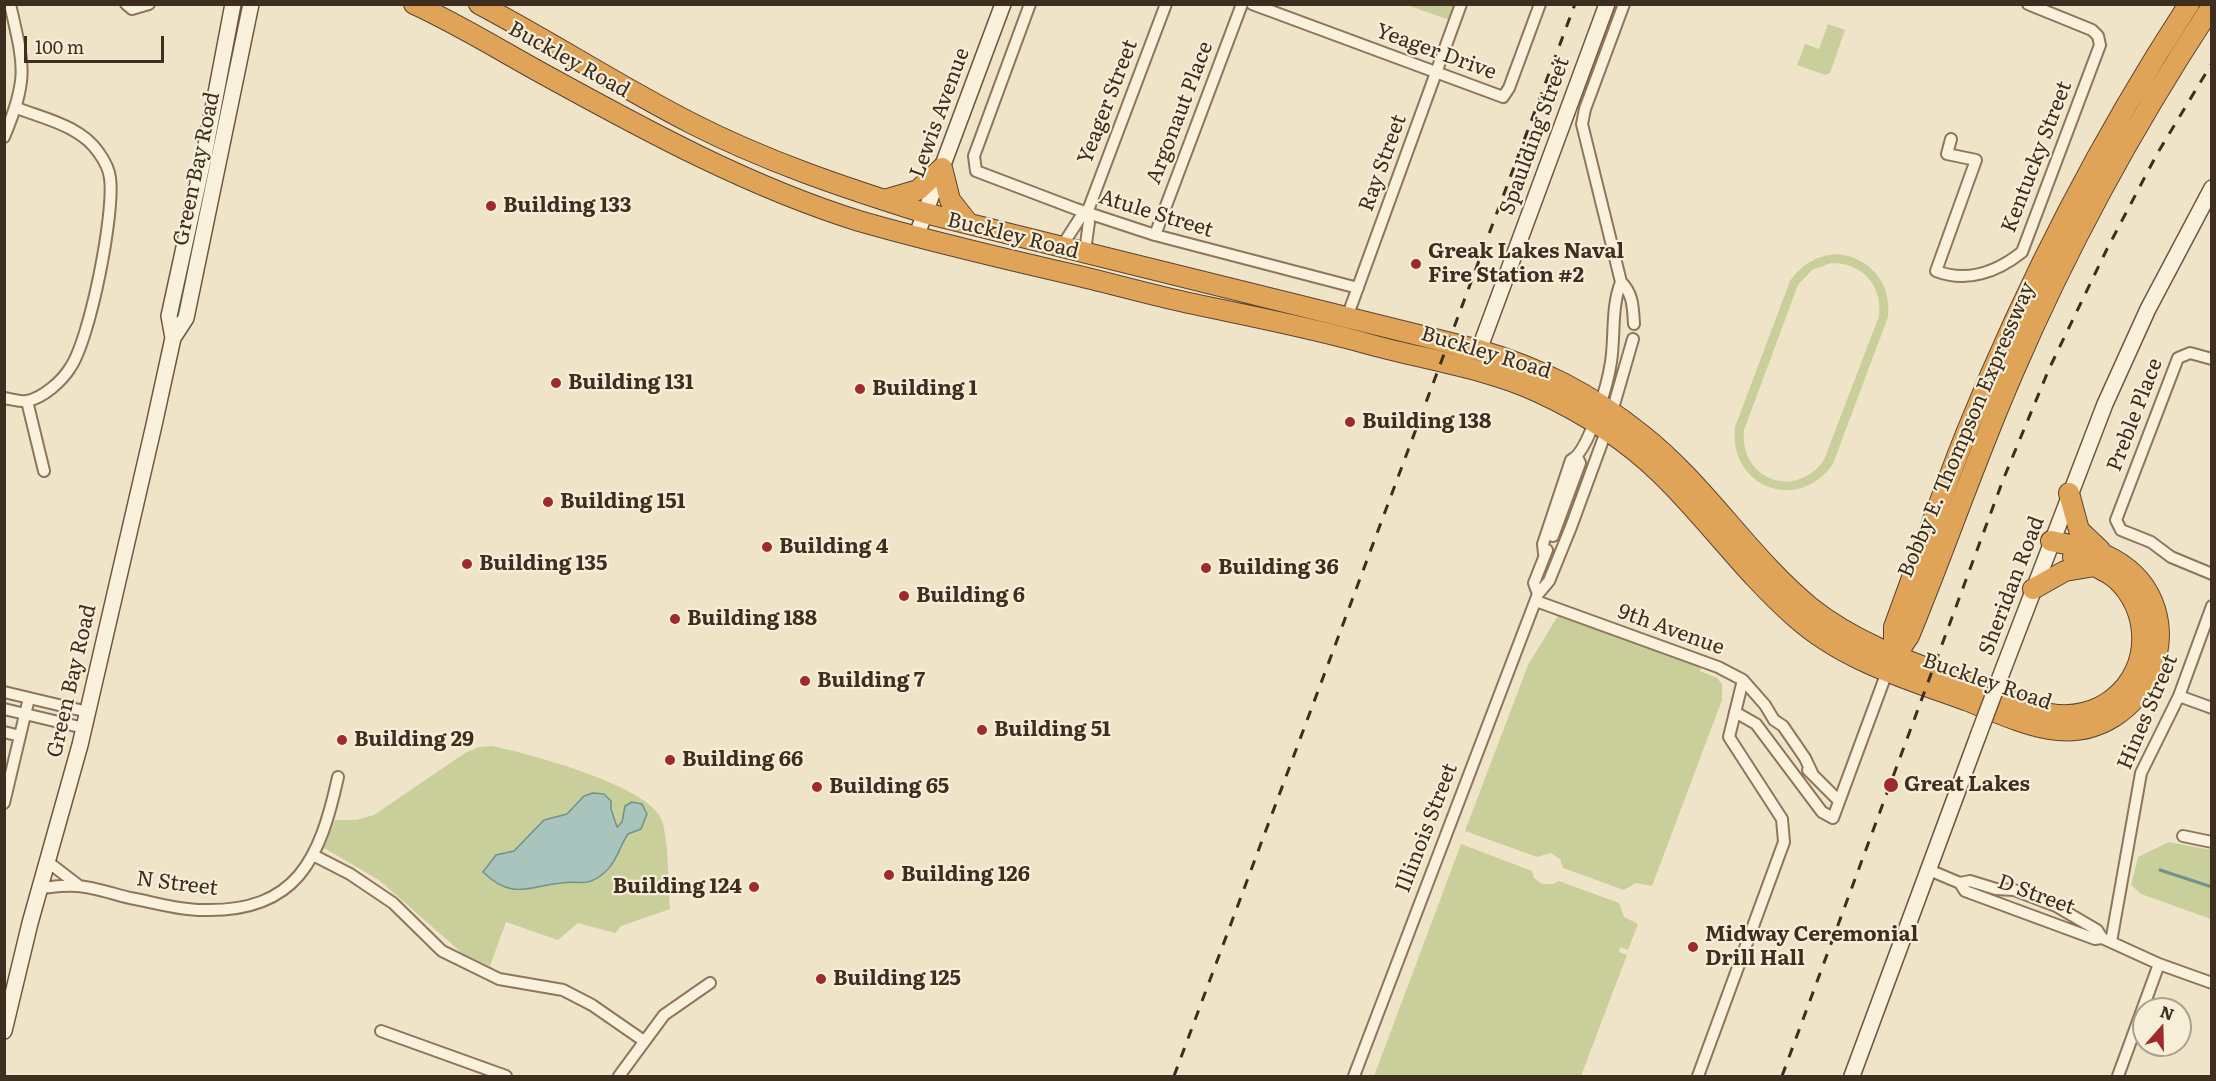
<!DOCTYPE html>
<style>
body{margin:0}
#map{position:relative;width:2216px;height:1081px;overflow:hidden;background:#f0e4c8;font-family:Literata,serif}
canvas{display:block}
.frame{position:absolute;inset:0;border:6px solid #3d2e20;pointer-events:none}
.north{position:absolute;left:2132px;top:997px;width:60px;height:60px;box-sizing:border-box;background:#f7eed8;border:2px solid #ada18e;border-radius:50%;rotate:20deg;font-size:16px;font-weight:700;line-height:24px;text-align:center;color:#3d2e20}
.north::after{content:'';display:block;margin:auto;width:21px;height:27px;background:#9e2a2b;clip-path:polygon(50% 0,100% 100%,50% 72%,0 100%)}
.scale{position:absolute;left:24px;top:36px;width:140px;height:27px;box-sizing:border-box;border:3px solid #3d2e20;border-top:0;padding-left:8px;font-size:18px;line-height:21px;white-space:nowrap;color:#3d2e20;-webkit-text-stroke:4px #f7eed8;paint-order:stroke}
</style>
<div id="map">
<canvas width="2216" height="1081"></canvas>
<div class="frame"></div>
<div class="north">N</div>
<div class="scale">100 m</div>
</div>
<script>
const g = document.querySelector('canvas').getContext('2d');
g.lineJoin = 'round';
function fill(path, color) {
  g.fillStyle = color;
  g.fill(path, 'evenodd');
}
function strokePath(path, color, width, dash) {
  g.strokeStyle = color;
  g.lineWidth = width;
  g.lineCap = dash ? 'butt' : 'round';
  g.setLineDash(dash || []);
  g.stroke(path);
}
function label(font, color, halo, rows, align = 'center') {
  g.font = font + ' Literata,serif';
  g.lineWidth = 4.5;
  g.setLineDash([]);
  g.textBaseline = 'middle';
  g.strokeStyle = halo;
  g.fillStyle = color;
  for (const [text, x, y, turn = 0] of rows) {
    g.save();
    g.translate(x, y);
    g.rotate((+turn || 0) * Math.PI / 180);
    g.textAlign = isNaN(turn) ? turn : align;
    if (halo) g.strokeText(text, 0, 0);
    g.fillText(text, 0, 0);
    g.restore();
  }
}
const green = new Path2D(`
 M 1407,5 L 1455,4 L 1455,5 L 1449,20 Z
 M 1828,24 L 1845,30 L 1830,73 L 1825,75 L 1797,65 L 1805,44 L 1819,49 Z
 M 1838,254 C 1871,258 1892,284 1888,317 L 1833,464 C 1798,514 1728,487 1735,427 L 1790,281 C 1802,264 1817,255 1838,254 ZM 1831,263 C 1861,262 1883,285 1879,316 L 1824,460 C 1795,501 1739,479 1744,430 L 1798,285 L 1812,270 Z
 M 1559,614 L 1701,667 L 1700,671 L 1717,678 L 1722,684 L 1722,700 L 1652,886 L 1636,883 L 1624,890 L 1563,868 L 1560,859 L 1551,853 L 1537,857 L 1465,831 L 1528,665 Z
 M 492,746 C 526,753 652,786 662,821 C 669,843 668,884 670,909 L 621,926 L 615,933 L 578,923 L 558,940 L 506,922 L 490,966 L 463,954 L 379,880 L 324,848 L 335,820 L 356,820 L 374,815 L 465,753 L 479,747 Z
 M 2169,842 L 2211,850 L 2211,919 L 2141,894 L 2131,885 L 2138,857 Z
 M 1461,844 L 1532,871 L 1534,878 L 1542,884 L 1553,884 L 1559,881 L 1619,903 L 1624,917 L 1638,924 L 1628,950 L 1620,947 L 1619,952 L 1627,955 L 1581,1076 L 1374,1076 Z`);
const water = new Path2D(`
 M 593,793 L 604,794 L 611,801 L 611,809 L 617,827 L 622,822 L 625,806 L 632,802 L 642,804 L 647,814 L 641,829 L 628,834 C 619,847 617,862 604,873 C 586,888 581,880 561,883 C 527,887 512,900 483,872 L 496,855 L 514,851 L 544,820 L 567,814 L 584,796 Z`);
const stream = new Path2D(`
 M 2160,870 L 2212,887`);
const street = new Path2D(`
 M 126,4 L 132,9 L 149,4
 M 1030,4 L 974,156 L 976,171 L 1076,209 L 1155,235 L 1358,288
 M 1252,4 L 1503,97 L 1509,88 L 1540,4
 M 4,137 C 29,77 24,66 10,4
 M 1951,139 L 1947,154 L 1976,160 L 1936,271 C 1967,283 1997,272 2022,252 L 2100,45 L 2098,36 L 2092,30 L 2028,4
 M 1087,213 L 1166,4
 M 1155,235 L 1242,4
 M 1062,246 L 1080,218 L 1087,213
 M 1085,251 L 1089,222 L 1087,213
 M 1621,282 L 1582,124 L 1585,109 L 1624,4
 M 1346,320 L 1461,4
 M 2212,359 L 2190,353 L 2178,358 L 2116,520 L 2121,530 L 2151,542 L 2171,557 L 2212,574
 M 4,398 C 11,399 21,402 27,401 C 43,398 62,381 70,368 C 90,340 115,212 110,178 C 109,169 104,160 99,153 C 81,126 45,119 17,108
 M 27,401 L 44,471
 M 1553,536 L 1580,463 L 1577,457
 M 1544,554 L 1543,544 L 1571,460 C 1589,452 1608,382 1611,362 C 1615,336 1611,307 1621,282 C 1633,293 1633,308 1634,324
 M 1538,594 L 1534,583 L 1547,550
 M 1536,601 L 1718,667 L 1743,680 L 1765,705 L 1774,720 L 1783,726 L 1805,758 L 1813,775
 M 4,692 L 88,712
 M 2179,696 L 2212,708
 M 4,709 L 84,728
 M 1735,712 L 1756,724 L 1822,812 L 1833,818 L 1887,672
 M 4,732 L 20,736
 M 1808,770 L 1839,801
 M 4,803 L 29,698
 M 2183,836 L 2212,842
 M 313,855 L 350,874 L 393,903 L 442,951 L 499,979 L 563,990 L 592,1005 L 644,1041
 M 48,862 L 78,885
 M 1929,870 L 1960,883 L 1965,891 L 2095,939 L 2102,938 L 2159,964 L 2212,983
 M 1960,883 L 1970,881 L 1996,889 L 2014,890 L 2056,906 L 2097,930 L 2102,938
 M 40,888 C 52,887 65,885 77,886 C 94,887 113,894 130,898 C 153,902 178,910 202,910 C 297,913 320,859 338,777
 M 2111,942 L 2141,773 L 2179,696 L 2212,606
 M 381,1031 L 506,1076
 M 619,1076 L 664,1015 L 710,983
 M 1354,1076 L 1538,594 L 1549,581 L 1571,527 L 1607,429 L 1633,339
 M 1698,1076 L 1784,842 L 1782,819 L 1729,737 L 1743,680
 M 2118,1076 L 2159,964`);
const secondary = new Path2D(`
 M 916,237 L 1003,4
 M 173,338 L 186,318 L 251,4
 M 1479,350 L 1607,4
 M 2004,667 L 2105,404 L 2148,309 L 2212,188
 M 4,1031 L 30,923 L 80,745 L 154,425 L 173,338 L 169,316 L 204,156 L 233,4
 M 1852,1076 L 1978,736`);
const highway = new Path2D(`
 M 414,4 C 460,25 503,52 547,76 C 647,131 750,187 859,221 C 932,242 1005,259 1079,276 C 1117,285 1155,296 1194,304 C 1254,317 1313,328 1372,345 C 1427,360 1486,368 1538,392 C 1584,413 1626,440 1662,475 C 1708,520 1746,574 1795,617 C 1844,661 1907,679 1968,701 C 1994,711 2021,724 2049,729 C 2149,746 2203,609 2113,559 C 2095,549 2071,545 2051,541
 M 479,4 C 551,42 619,86 691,123 C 765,161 845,188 925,213 L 1479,350 C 1540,368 1591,394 1641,434 C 1705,484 1749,557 1810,607 C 1858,646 1922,666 1980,688 C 2003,697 2027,710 2051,714 C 2073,718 2097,712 2114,698 C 2152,668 2151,609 2115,578 C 2102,568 2088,563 2073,557
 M 942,168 L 950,200 L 968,223
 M 884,200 L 918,190 L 942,168
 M 2069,493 L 2079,530 L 2100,550
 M 2033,589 L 2065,571 L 2095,566
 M 1894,654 L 1894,627 C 1918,562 1941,496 1967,431 C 2027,283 2101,139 2189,4
 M 1890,664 L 1909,636 C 1945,549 1975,460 2013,373 C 2068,245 2135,123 2212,6`);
const rail = new Path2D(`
 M 1174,1076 L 1575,4
 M 1782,1076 L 2003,480 L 2049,369 L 2107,249 L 2157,154 L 2212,63`);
const secondaryBridge = new Path2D(`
 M 1978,736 L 2004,667`);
const markers = [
 [491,206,6,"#9e2a2b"],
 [1416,264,6,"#9e2a2b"],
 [556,383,6,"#9e2a2b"],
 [860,389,6,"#9e2a2b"],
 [1350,422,6,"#9e2a2b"],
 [548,502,6,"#9e2a2b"],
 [767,547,6,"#9e2a2b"],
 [467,564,6,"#9e2a2b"],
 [1206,568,6,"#9e2a2b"],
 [904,596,6,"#9e2a2b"],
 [675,619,6,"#9e2a2b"],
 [805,681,6,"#9e2a2b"],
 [982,730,6,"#9e2a2b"],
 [342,740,6,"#9e2a2b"],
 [670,760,6,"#9e2a2b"],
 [1891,785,8,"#9e2a2b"],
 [817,787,6,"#9e2a2b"],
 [889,875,6,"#9e2a2b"],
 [754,887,6,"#9e2a2b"],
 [1693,947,6,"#9e2a2b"],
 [821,979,6,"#9e2a2b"]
];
const streetNames = [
 ["Yeager Drive",1436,52,20],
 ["Buckley Road",569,60,29],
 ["Yeager Street",1108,102,-69],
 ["Lewis Avenue",940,113,-70],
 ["Argonaut Place",1180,113,-69],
 ["Spaulding Street",1535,136,-70],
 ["Kentucky Street",2037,157,-69],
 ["Ray Street",1383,163,-70],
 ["Green Bay Road",197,169,-78],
 ["Atule Street",1156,214,17],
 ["Buckley Road",1013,236,14],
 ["Buckley Road",1486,353,17],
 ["Preble Place",2135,415,-69],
 ["Bobby E. Thompson Expressway",1967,430,-67],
 ["Sheridan Road",2012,586,-69],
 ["9th Avenue",1671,630,20],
 ["Green Bay Road",72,681,-77],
 ["Buckley Road",1987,682,19],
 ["Hines Street",2148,712,-67],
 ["Illinois Street",1427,828,-69],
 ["N Street",177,884,7],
 ["D Street",2036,895,20]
];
const poiNames = [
 ["Building 133",503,206],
 ["Greak Lakes Naval",1428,252],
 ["Fire Station #2",1428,276],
 ["Building 131",568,383],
 ["Building 1",872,389],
 ["Building 138",1362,422],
 ["Building 151",560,502],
 ["Building 4",779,547],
 ["Building 135",479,564],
 ["Building 36",1218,568],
 ["Building 6",916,596],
 ["Building 188",687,619],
 ["Building 7",817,681],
 ["Building 51",994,730],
 ["Building 29",354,740],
 ["Building 66",682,760],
 ["Great Lakes",1904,785],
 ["Building 65",829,787],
 ["Building 126",901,875],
 ["Building 124",742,887,"right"],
 ["Midway Ceremonial",1705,935],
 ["Drill Hall",1705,959],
 ["Building 125",833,979]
];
fill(green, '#c9cf9b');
fill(water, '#a9c4bc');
strokePath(water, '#6f938a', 1.5);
strokePath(stream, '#6f938a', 3);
strokePath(street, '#8d765c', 14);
strokePath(secondary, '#6f573f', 18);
strokePath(highway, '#5b4430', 22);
strokePath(street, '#faf1dc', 10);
strokePath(secondary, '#faf1dc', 15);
strokePath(highway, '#e0a458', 20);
strokePath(rail, '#3d2e20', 3, [10, 10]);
strokePath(secondaryBridge, '#6f573f', 18, []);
strokePath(secondaryBridge, '#faf1dc', 15);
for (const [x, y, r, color] of markers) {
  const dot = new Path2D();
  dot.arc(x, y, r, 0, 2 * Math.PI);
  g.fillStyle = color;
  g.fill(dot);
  strokePath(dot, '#f7eed8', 2);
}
label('21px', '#3d2e20', '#f7eed8', streetNames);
label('bold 21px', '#3d2e20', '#f7eed8', poiNames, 'left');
</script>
